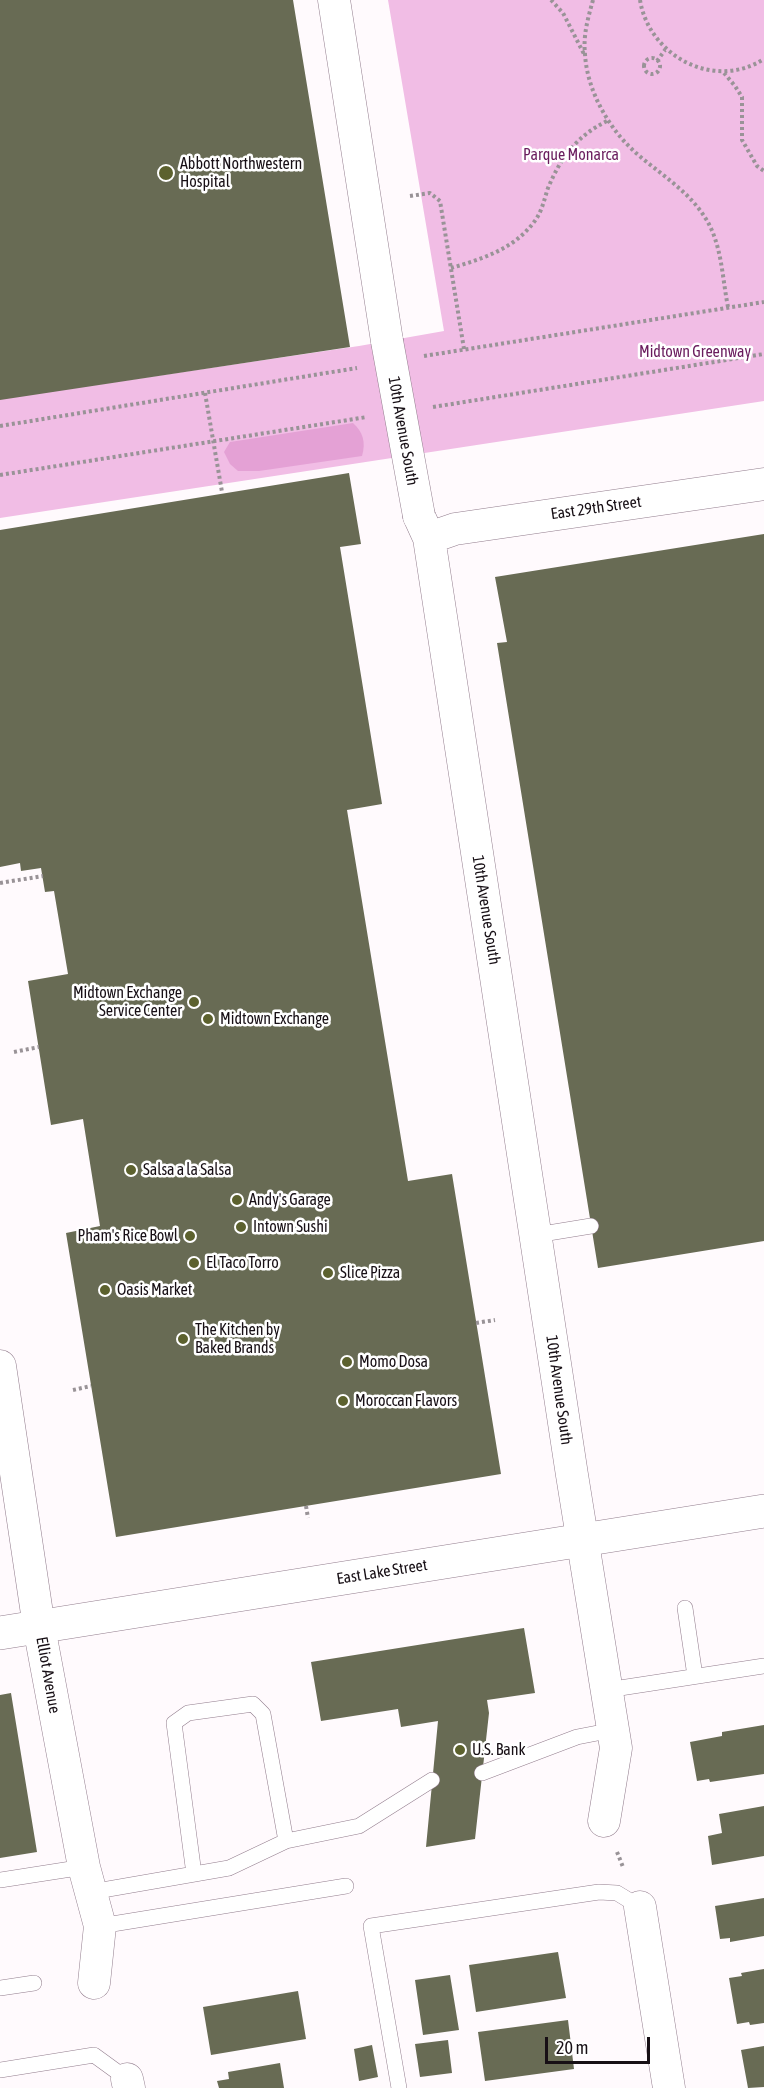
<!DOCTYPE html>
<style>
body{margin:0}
#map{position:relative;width:764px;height:2088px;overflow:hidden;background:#fffafd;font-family:"Asap Condensed",sans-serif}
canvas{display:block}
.scale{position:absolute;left:545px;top:2037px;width:105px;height:27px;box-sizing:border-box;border:3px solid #170f15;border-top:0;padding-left:8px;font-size:18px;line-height:21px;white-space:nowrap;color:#170f15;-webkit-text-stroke:4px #fff;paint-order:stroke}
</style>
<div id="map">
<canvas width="764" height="2088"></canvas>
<div class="scale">20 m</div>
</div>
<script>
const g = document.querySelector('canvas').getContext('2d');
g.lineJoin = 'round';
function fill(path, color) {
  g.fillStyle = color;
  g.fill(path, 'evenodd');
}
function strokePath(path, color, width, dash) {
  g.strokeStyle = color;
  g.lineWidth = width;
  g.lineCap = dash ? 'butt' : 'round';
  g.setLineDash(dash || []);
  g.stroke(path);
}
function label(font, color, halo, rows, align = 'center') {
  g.font = font + ' "Asap Condensed",sans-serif';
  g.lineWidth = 5;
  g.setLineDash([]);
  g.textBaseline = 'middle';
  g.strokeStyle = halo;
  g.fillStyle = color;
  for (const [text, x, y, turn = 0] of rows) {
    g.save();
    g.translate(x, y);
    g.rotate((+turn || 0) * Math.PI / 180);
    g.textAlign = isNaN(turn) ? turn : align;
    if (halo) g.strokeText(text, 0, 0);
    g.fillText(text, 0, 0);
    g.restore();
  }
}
const green = new Path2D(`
 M 388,0 L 764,0 L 764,401 L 0,518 L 0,399 L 359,346 L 444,331 Z`);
const water = new Path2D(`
 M 353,423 C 363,432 366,442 362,456 L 259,471 L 238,471 L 230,464 L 224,452 L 230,442 Z`);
const building = new Path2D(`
 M 0,0 L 293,0 L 350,347 L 0,400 Z
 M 349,473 L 361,544 L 340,547 L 382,804 L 347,810 L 408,1181 L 452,1174 L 501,1474 L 116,1537 L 66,1233 L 100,1226 L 83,1119 L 51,1125 L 28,981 L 68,974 L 54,891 L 45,892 L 41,868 L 21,871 L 20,863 L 0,867 L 0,530 Z
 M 764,534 L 764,1241 L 598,1268 L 497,643 L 507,642 L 495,577 Z
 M 524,1628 L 535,1693 L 487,1700 L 489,1713 L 475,1839 L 426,1847 L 438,1721 L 401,1727 L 398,1709 L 321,1721 L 311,1662 Z
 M 11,1693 L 37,1852 L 0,1858 L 0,1695 Z
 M 764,1725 L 764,1774 L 710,1782 L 709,1779 L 697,1781 L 690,1742 L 722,1736 L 722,1732 Z
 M 764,1806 L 764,1856 L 712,1865 L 708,1836 L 722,1833 L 719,1814 Z
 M 764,1898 L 764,1936 L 730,1942 L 730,1938 L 720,1939 L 715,1906 Z
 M 558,1952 L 566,1998 L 476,2012 L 469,1965 Z
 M 764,1969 L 764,2023 L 750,2025 L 749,2022 L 737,2024 L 729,1978 L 742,1976 L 741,1973 Z
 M 450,1975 L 459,2030 L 423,2035 L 415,1980 Z
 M 298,1991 L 306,2039 L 211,2055 L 203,2007 Z
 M 568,2020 L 574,2069 L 485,2081 L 478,2032 Z
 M 448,2040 L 452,2073 L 420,2077 L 415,2044 Z
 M 372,2045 L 378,2077 L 359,2081 L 354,2049 Z
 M 764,2046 L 764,2087 L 748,2088 L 741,2050 Z
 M 280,2063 L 284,2088 L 219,2088 L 217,2081 L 229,2079 L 228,2072 Z`);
const path = new Path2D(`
 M 551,0 L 563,13 L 584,54
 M 593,0 C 588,18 583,35 585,54 C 587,91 609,129 636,153 C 660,174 689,191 706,219 C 722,245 722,277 728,307
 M 640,0 C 649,56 714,91 764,59
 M644 66a8 8 0 1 1 16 0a8 8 0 1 1-16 0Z
 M 657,61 L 665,50
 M 724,73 L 735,86 L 742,97 L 742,140 L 757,166 L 764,171
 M 410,196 L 430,193 L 440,201 L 464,349
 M 451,268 C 482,259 514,249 534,222 C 542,212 544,200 548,188 C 561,157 577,136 607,121
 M 424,356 L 764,302
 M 205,393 L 222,492
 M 433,407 L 764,354
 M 0,426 L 357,368
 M 0,475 L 367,417
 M 0,883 L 43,876
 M 14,1052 L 39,1047
 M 476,1323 L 495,1320
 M 73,1390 L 91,1386
 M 306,1506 L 308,1518
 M 617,1852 L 623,1867`);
const lane = new Path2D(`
 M 536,1235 L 591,1226
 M 685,1608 L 695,1676
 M 607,1690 L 764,1666
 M 482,1773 L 577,1737 L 613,1730
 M 194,1874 L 174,1723 L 188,1713 L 253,1704 L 263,1714 L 286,1841
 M 0,1880 L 84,1867
 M 91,1892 L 229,1868 L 286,1841 L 359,1826 L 432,1780
 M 100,1926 L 346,1886
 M 0,1988 L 34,1983
 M 0,2070 L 94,2055 L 127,2079
 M 399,2088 L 371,1926 L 599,1892 L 617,1893 L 640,1907`);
const street = new Path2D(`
 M 334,0 L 387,341
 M 419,516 L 429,538 L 572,1475 L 616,1748 L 604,1821
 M 429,538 L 455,529 L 764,484
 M 0,1366 L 39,1627 L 84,1867 L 100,1926 L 94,1983
 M 640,1907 L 669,2088
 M 127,2079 L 129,2088`);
const secondary = new Path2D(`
 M 0,1633 L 764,1511`);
const streetBridge = new Path2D(`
 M 387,341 L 419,516`);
const markers = [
 [166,173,8,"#5c612e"],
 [194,1002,6,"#5c612e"],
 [208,1019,6,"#5c612e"],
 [131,1170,6,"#5c612e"],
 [237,1200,6,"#5c612e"],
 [241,1227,6,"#5c612e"],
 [190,1236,6,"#5c612e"],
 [194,1263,6,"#5c612e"],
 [328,1273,6,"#5c612e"],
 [105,1290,6,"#5c612e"],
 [183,1339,6,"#5c612e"],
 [347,1362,6,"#5c612e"],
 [343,1401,6,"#5c612e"],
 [460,1750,6,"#5c612e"]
];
const parkNames = [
 ["Parque Monarca",571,155],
 ["Midtown Greenway",695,352]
];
const poiNames = [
 ["Abbott Northwestern",180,164],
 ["Hospital",180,182],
 ["Midtown Exchange",182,993,"right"],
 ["Service Center",182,1011,"right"],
 ["Midtown Exchange",220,1019],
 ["Salsa a la Salsa",143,1170],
 ["Andy's Garage",249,1200],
 ["Intown Sushi",253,1227],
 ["Pham's Rice Bowl",178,1236,"right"],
 ["El Taco Torro",206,1263],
 ["Slice Pizza",340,1273],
 ["Oasis Market",117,1290],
 ["The Kitchen by",195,1330],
 ["Baked Brands",195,1348],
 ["Momo Dosa",359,1362],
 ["Moroccan Flavors",355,1401],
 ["U.S. Bank",472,1750]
];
const streetNames = [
 ["10th Avenue South",403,431,80],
 ["East 29th Street",596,508,-8],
 ["10th Avenue South",486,910,81],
 ["10th Avenue South",559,1390,82],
 ["East Lake Street",382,1572,-9],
 ["Elliot Avenue",48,1675,80]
];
fill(green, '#f1bde5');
fill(water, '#e4a1d5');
fill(building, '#686b54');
strokePath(lane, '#927d8d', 16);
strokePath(street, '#927d8d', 33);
strokePath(secondary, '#927d8d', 34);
strokePath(path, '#999397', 4, [3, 3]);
strokePath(lane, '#fff', 15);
strokePath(street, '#fff', 32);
strokePath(secondary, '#fff', 33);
strokePath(streetBridge, '#927d8d', 33, []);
strokePath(streetBridge, '#fff', 32);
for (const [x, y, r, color] of markers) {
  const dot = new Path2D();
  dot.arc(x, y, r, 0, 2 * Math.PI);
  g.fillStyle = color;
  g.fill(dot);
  strokePath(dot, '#fff', 2);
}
label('16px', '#691c5d', '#fff', parkNames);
label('16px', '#170f15', '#fff', poiNames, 'left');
label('16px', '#170f15', '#fff', streetNames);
</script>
